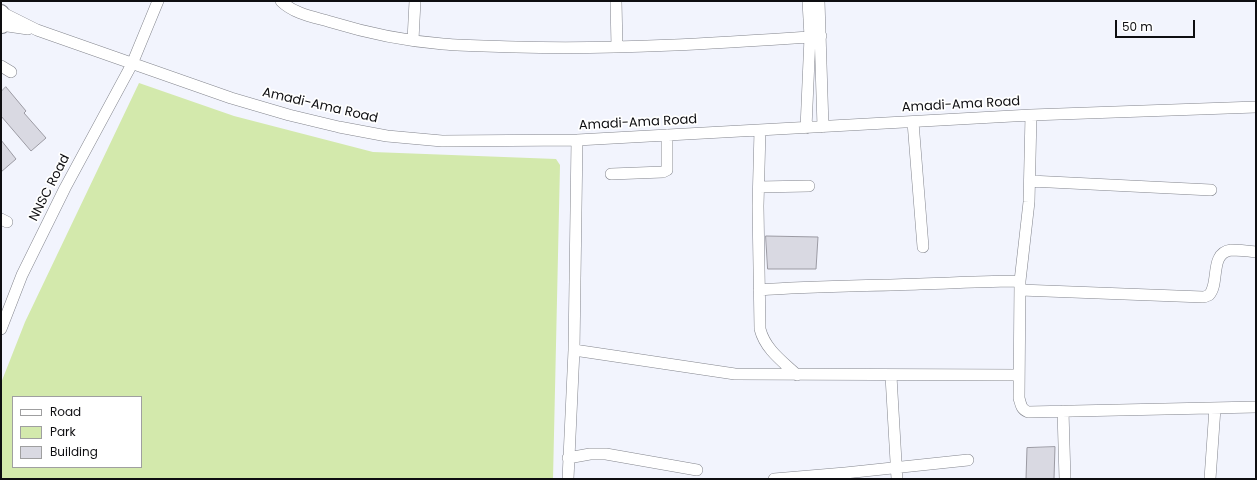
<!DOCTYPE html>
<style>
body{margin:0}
#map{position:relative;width:1257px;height:480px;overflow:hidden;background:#f2f4fd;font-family:Poppins,sans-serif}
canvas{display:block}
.frame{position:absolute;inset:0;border:2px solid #0e0e11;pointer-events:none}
.legend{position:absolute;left:12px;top:396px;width:130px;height:72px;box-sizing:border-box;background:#fff;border:1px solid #9f9fa0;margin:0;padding:5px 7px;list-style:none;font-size:12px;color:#0e0e11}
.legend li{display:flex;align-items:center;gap:8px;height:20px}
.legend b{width:20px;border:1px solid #9f9fa0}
.scale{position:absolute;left:1115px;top:20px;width:80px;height:18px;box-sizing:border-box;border:2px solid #0e0e11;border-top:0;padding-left:5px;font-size:12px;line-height:14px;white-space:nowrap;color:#0e0e11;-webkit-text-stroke:3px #fff;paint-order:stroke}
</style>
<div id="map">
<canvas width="1257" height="480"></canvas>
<div class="frame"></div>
<ul class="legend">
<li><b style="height:5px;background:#fff"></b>Road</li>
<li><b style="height:11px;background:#d3e9ac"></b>Park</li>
<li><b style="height:11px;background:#d9d9e2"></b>Building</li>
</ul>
<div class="scale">50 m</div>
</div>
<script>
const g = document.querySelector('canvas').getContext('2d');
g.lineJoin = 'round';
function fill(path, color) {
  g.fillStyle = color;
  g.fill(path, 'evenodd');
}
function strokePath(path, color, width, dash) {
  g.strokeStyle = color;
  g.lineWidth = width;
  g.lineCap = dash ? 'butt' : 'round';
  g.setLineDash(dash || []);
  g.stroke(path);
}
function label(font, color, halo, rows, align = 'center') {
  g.font = font + ' Poppins,sans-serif';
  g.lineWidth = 3.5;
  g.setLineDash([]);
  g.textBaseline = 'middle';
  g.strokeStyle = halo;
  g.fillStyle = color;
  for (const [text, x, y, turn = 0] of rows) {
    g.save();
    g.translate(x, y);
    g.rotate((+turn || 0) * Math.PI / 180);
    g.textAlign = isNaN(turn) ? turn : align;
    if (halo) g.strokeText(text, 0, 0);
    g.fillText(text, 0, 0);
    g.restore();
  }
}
const green = new Path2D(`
 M 139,83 L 234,116 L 373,152 L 556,159 L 560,165 L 553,479 L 1,479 L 1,383 L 25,322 ZM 13,397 L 141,397 L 141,467 L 13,467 Z`);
const building = new Path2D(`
 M 6,87 L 26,111 L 24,113 L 46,138 L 31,151 L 1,116 L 1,92 Z
 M 1,140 L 16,159 L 1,172 Z
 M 766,236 L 818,237 L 816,269 L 768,269 Z
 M 1055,447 L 1054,479 L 1026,479 L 1027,448 Z`);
const minor = new Path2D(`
 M 281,1 C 294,14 314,17 331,22 C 367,33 405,41 443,44 C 467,46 492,46 516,47 C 618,50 719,43 821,36
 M 616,1 L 617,47
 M 819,1 L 823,127
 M 1,12 L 37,30 L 231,98 L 289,115 L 339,127 L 387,136 L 442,141 L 577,140 L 1031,115 L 1256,107
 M 1,25 L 28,29
 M 413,40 L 415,1
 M 1,66 L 11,72
 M 1031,115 L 1029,202 L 1020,281 L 1019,398 C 1021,405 1021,409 1028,412 L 1256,407
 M 913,122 L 923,247
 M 806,128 L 810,37 L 808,1
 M 760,130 L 758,206 L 760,329 C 765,349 782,361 797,375
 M 611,174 L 663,172 L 667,170 L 667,135
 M 1030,181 L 1211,190
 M 759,187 L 809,186
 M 1,219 L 7,222
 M 759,290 C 813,286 866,286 920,284 C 954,283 987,281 1020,281
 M 1020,290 L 1203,297 C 1205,297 1207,296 1209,295 C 1220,284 1209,253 1231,250 C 1239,250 1248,251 1256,252
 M 1,329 L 22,275 L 65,188 L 132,64 L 158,1
 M 574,350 L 735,374 L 1019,375
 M 891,376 L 897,479
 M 1063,411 L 1065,479
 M 568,458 L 590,454 L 606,454 L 697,470
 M 568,479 L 574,350 L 577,140
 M 774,479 L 845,473 L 968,460
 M 1210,479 L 1215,408`);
const major = new Path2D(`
 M 1,12 L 2,13
 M 1,26 L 2,26`);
const streetNames = [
 ["Amadi-Ama Road",961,105,-3],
 ["Amadi-Ama Road",320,106,13],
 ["Amadi-Ama Road",638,123,-3],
 ["NNSC Road",50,188,-63]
];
fill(green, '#d3e9ac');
fill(building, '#d9d9e2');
strokePath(building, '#9b9aa3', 1);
strokePath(minor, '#83858d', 12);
strokePath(major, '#83858d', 16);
strokePath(minor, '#fff', 11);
strokePath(major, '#fff', 14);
label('13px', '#0e0e11', '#fff', streetNames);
</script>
